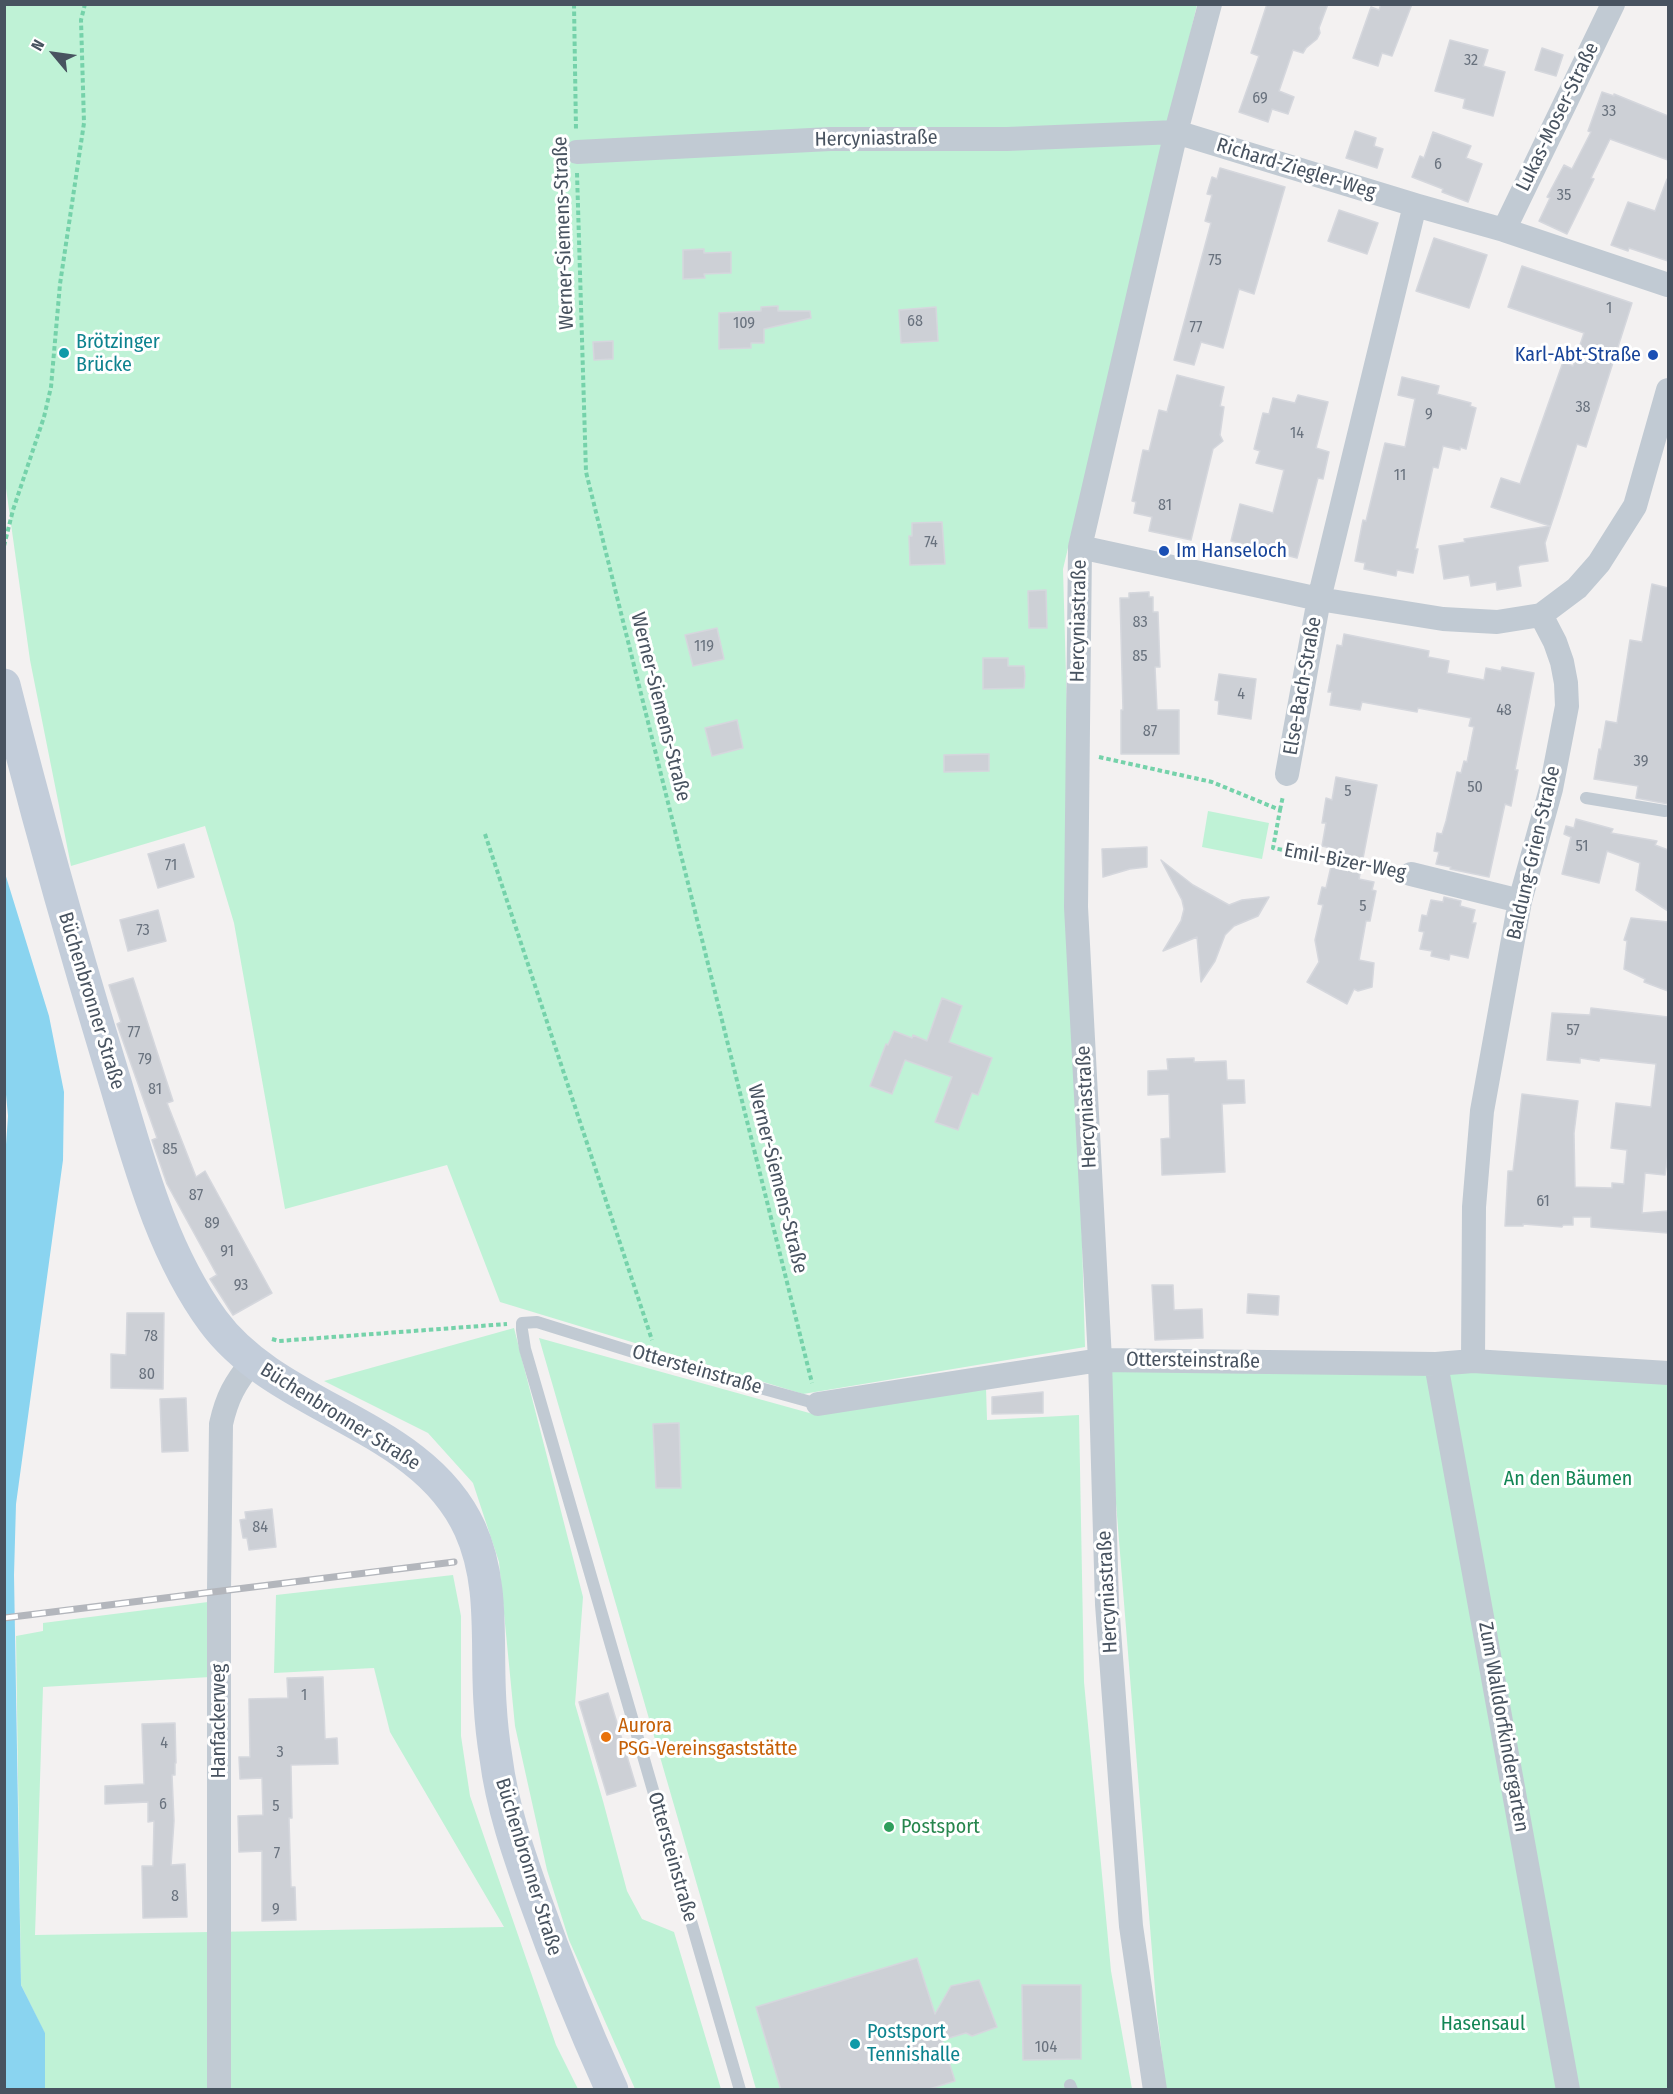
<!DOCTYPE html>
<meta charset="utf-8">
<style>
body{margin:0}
#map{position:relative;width:1673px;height:2094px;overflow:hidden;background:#f3f1f1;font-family:"Fira Sans Condensed",sans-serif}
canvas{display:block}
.frame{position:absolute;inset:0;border:6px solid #485360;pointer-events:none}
.north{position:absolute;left:24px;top:24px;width:60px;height:60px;-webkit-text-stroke:4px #fff;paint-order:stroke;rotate:299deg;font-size:16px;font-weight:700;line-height:24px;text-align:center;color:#485360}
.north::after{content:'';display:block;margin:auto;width:21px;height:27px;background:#485360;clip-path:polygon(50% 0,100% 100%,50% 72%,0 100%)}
</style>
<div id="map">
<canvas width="1673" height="2094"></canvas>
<div class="frame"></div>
<div class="north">N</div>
</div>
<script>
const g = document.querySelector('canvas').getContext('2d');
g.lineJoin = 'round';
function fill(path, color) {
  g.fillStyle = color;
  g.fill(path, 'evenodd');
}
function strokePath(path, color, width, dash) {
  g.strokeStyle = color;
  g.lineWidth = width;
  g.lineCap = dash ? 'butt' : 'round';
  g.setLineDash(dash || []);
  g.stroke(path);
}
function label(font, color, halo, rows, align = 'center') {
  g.font = font + ' "Fira Sans Condensed",sans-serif';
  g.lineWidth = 6;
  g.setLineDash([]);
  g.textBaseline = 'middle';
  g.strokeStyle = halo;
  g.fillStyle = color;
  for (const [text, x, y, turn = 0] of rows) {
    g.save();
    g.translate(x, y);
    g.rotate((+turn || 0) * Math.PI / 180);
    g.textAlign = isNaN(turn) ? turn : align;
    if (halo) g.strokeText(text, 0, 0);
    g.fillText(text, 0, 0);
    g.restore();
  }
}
const green = new Path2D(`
 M 5,5 L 1197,5 L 1063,569 L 1085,1347 L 803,1394 L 500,1302 L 447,1165 L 285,1209 L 234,923 L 205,826 L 71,866 L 30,660 L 5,481 Z
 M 1208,811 L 1269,823 L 1262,859 L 1202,847 Z
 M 514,1328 L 583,1597 L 575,1704 L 603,1801 L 627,1891 L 642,1919 L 674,1932 L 721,2089 L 635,2089 L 569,1940 L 547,1870 L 515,1726 L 499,1562 L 473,1483 L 428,1433 L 324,1381 Z
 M 539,1338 L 813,1414 L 986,1388 L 987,1420 L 1079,1415 L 1084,1682 L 1111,1971 L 1132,2089 L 756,2089 Z
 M 1105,1366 L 1434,1372 L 1565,2089 L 1166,2089 L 1157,2014 Z
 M 1448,1370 L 1668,1384 L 1668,2089 L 1572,2089 Z
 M 453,1575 L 461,1616 L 461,1736 L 470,1796 L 556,2045 L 578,2089 L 43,2089 L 45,2034 L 21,1985 L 16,1636 L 43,1631 L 43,1623 L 208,1602 L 210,1677 L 43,1687 L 35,1935 L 504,1927 L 390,1732 L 374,1668 L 274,1673 L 276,1595 Z`);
const water = new Path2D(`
 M 4,870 L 49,1016 L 64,1092 L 63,1160 L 16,1504 L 14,1575 L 21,1985 L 45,2033 L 45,2090 L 4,2089 L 4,1173 L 8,1116 L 4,1073 Z`);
const building = new Path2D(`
 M 1267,4 L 1328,4 L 1319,28 L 1320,33 L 1317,39 L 1306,48 L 1303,53 L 1293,50 L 1279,91 L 1294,97 L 1288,114 L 1272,109 L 1268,122 L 1239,112 L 1259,56 L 1251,53 Z
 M 1381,4 L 1412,4 L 1392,56 L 1382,53 L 1378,66 L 1353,58 L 1371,7 L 1379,10 Z
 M 1450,40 L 1488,50 L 1483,66 L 1505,72 L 1493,116 L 1463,108 L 1465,99 L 1435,91 Z
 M 1542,48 L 1563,55 L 1556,76 L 1535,70 Z
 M 1602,92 L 1614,96 L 1614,94 L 1668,116 L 1668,160 L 1610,139 L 1591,178 L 1594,179 L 1567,234 L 1539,221 L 1550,198 L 1547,197 L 1564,165 L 1572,169 L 1591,132 L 1588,131 Z
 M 1355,131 L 1376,138 L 1374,146 L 1383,149 L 1377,168 L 1346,158 Z
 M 1433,132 L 1471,146 L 1466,158 L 1482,164 L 1468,202 L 1442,192 L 1443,189 L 1412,177 L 1420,156 L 1424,158 Z
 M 1220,168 L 1285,187 L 1254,294 L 1239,289 L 1223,348 L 1201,342 L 1194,365 L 1174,360 L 1211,223 L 1205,221 L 1212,195 L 1207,194 L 1212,177 L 1217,179 Z
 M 1667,179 L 1668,179 L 1668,261 L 1629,248 L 1628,251 L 1611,245 L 1628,202 L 1655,211 Z
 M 1339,210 L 1378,223 L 1367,254 L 1328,241 Z
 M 1434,238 L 1487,255 L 1469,308 L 1416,291 Z
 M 704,249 L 704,253 L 731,252 L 731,273 L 704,274 L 705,278 L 683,279 L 683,250 Z
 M 1522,266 L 1632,303 L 1586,447 L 1577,444 L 1560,498 L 1545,543 L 1548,561 L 1520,565 L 1518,567 L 1521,586 L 1497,590 L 1496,582 L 1471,586 L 1469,575 L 1444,579 L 1439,546 L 1465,542 L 1464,539 L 1550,526 L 1491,507 L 1501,478 L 1520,484 L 1563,362 L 1573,366 L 1584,333 L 1508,307 Z
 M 778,306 L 778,311 L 810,311 L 811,318 L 764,329 L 764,343 L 751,343 L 751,348 L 719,349 L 719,313 L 761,311 L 761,307 Z
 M 936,307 L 938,341 L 901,343 L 899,310 Z
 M 613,341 L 613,359 L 594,360 L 593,342 Z
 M 1177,375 L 1224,387 L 1220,406 L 1224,407 L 1220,435 L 1223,441 L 1213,449 L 1191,540 L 1149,531 L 1152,517 L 1134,513 L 1136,502 L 1132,501 L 1143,450 L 1149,451 L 1159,410 L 1167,412 Z
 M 1402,377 L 1439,386 L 1437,394 L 1471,403 L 1470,406 L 1476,408 L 1466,449 L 1460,447 L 1460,450 L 1443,446 L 1438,468 L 1433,467 L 1415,549 L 1418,549 L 1413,573 L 1397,570 L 1396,576 L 1364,569 L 1365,563 L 1355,561 L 1363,520 L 1366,521 L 1385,443 L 1405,447 L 1415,399 L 1398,395 Z
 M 1298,395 L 1328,402 L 1316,448 L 1329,452 L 1323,479 L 1318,478 L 1297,558 L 1231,541 L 1240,504 L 1273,513 L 1284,470 L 1256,463 L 1260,451 L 1254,449 L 1263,413 L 1269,414 L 1273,398 L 1295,403 Z
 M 942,522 L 945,564 L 910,565 L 909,536 L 912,536 L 912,523 Z
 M 1652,584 L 1668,588 L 1668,804 L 1636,798 L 1638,786 L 1594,779 L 1599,749 L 1601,750 L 1606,721 L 1617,723 L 1630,640 L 1642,642 Z
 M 1046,590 L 1047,628 L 1029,628 L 1028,591 Z
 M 1149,592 L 1149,597 L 1153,597 L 1153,612 L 1158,612 L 1160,667 L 1155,667 L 1157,710 L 1179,710 L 1179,754 L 1121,754 L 1121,710 L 1123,710 L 1120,598 L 1129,598 L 1129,593 Z
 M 717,628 L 724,659 L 693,666 L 685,635 Z
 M 1344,634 L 1429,651 L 1428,657 L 1449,661 L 1447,673 L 1484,680 L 1486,668 L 1501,671 L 1502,667 L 1534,673 L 1515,770 L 1518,770 L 1511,806 L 1505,804 L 1489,877 L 1450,869 L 1451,867 L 1436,864 L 1439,852 L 1434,851 L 1437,833 L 1442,834 L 1446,821 L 1457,772 L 1461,773 L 1464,761 L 1467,762 L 1474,727 L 1469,726 L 1471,718 L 1418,708 L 1417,712 L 1362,702 L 1360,710 L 1330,705 L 1332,692 L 1328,692 L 1337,645 L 1342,646 Z
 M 983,658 L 1008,658 L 1008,666 L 1024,666 L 1025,676 L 1024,688 L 983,689 Z
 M 1219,674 L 1256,679 L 1251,719 L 1218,714 L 1219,701 L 1215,700 Z
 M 737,720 L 743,748 L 712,756 L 705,728 Z
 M 989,754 L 989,771 L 944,772 L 944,755 Z
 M 1336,777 L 1377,785 L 1359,879 L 1374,882 L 1372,890 L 1376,891 L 1370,921 L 1366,921 L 1359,960 L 1374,963 L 1372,987 L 1358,991 L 1354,989 L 1347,1004 L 1307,982 L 1319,962 L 1315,940 L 1323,905 L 1318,904 L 1322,887 L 1326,888 L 1335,849 L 1322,846 L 1326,823 L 1322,823 L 1326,798 L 1332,800 Z
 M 1576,819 L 1613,829 L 1611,833 L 1657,841 L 1655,845 L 1668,850 L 1668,911 L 1636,890 L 1640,863 L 1607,851 L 1599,883 L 1562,874 L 1571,837 L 1564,834 L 1566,826 L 1574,828 Z
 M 184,844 L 194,877 L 158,888 L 148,854 Z
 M 1147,847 L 1147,867 L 1130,869 L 1103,877 L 1102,849 Z
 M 1161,860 L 1193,885 L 1229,905 L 1242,900 L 1269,897 L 1258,916 L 1234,926 L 1225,935 L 1215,961 L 1201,982 L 1197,937 L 1163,951 L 1181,921 L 1184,909 L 1182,900 Z
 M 1444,897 L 1461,901 L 1460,906 L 1475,910 L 1472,923 L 1476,923 L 1468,958 L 1450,954 L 1449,960 L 1431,956 L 1432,951 L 1420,949 L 1424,932 L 1419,931 L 1422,915 L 1427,916 L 1431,900 L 1443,902 Z
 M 158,910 L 166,941 L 128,951 L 120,920 Z
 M 1631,918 L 1668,922 L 1668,991 L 1644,982 L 1645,979 L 1624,969 L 1627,941 L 1624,940 Z
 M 133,978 L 173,1101 L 167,1103 L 196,1177 L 205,1171 L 272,1293 L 233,1315 L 210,1279 L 217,1275 L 167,1184 L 152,1140 L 157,1138 L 117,1024 L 121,1022 L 109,985 Z
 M 942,998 L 962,1006 L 949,1042 L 992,1058 L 978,1095 L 972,1093 L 958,1130 L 935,1122 L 952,1077 L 905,1060 L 892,1094 L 870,1086 L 886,1044 L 888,1045 L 894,1031 L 912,1038 L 913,1035 L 927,1041 Z
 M 1591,1008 L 1668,1017 L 1668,1154 L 1665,1175 L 1645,1173 L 1642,1213 L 1668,1211 L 1668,1233 L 1591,1227 L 1591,1217 L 1573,1217 L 1573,1225 L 1563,1225 L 1562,1227 L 1523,1224 L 1523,1226 L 1505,1226 L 1508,1171 L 1513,1171 L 1522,1094 L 1578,1101 L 1574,1133 L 1575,1187 L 1612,1188 L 1612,1183 L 1624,1184 L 1627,1150 L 1611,1148 L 1616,1103 L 1651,1107 L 1656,1064 L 1600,1058 L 1599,1061 L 1580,1058 L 1580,1063 L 1547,1060 L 1552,1013 L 1590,1015 Z
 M 1194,1058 L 1194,1062 L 1226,1061 L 1227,1080 L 1244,1080 L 1245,1103 L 1222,1104 L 1225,1172 L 1162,1175 L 1161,1139 L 1170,1138 L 1169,1094 L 1148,1095 L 1148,1071 L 1168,1070 L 1167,1059 Z
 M 1152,1285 L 1173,1285 L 1174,1310 L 1202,1309 L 1203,1338 L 1155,1340 Z
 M 1248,1294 L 1279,1296 L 1278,1315 L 1247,1313 Z
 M 127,1313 L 164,1313 L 163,1389 L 111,1388 L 111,1354 L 126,1355 Z
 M 1043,1392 L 1043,1413 L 992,1414 L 992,1397 Z
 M 186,1398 L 188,1451 L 162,1452 L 160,1399 Z
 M 679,1423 L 681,1488 L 656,1488 L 653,1424 Z
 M 272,1509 L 276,1547 L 249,1550 L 247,1538 L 243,1538 L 240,1520 L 246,1519 L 245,1512 Z
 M 323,1677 L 325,1739 L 337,1738 L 338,1764 L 291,1765 L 292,1818 L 289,1818 L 291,1887 L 295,1887 L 296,1920 L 262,1921 L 262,1851 L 239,1852 L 238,1816 L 263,1815 L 262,1778 L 240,1779 L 239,1757 L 250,1757 L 249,1699 L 288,1698 L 287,1678 Z
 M 608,1693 L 636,1786 L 607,1795 L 579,1702 Z
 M 175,1723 L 176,1763 L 175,1763 L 175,1775 L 172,1775 L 174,1821 L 171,1865 L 185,1864 L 187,1917 L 143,1918 L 142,1866 L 153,1866 L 154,1821 L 148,1822 L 148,1802 L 105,1804 L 105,1786 L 144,1784 L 142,1724 Z
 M 917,1958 L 935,2014 L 951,1986 L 979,1980 L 997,2027 L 972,2036 L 966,2033 L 942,2040 L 955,2081 L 926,2090 L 781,2090 L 756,2007 Z
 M 1022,1985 L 1081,1985 L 1081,2059 L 1023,2060 Z`);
const path = new Path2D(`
 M 574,4 L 576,130
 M 577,173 L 586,472 L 812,1383
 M 4,546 L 13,510 L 44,417 L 51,387 L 60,284 L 84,123 L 81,20 L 85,4
 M 1099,757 L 1212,782 L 1280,810 L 1273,848 L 1390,870
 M 1280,810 L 1283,796
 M 485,834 L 652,1340
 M 272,1339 L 279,1341 L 507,1324`);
const service = new Path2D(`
 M 1586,798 L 1665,811
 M 1070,2085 L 1072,2090
 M 740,2090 L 525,1349 L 522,1330 L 522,1323 L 537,1322 L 659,1360 L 818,1404`);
const minor = new Path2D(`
 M 577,152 L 830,139 L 1007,139 L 1176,132 L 1415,205
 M 1504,230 L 1613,4
 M 1080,547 L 1319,599 L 1443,619 L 1497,622 L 1541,615 L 1577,588 L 1599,563 L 1635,506 L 1668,390
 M 1287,774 L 1319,599 L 1415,205 L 1504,230 L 1668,285
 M 1411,874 L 1520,901
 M 1473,1361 L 1474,1207 L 1482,1111 L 1520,901 L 1551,789 L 1567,706 L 1566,683 L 1562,662 L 1555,642 L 1541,615
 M 1436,1364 L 1568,2090
 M 818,1404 L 1100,1360 L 1436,1364 L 1473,1361 L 1668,1373
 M 219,2090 L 219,1590 L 221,1424 C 227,1397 235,1383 252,1362
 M 1155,2090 L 1131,1926 L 1107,1604 L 1100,1360 L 1076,907 L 1080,547 L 1176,132 L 1210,4`);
const secondary = new Path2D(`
 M 4,685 C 36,812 71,937 109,1062 C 136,1150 158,1246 213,1321 C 279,1411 422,1423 470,1529 C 495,1584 486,1644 490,1703 C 491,1721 493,1740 496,1758 C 502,1806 518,1852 534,1897 C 557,1962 583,2026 612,2090`);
const rail = new Path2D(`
 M 4,1618 L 454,1562`);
const markers = [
 [64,353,6,"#0f9aa8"],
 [1653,355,6,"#1a4fb4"],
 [1164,551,6,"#1a4fb4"],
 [606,1737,6,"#e8710a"],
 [889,1827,6,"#2e9e5b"],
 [855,2044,6,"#0f9aa8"]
];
const numberNames = [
 ["32",1471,61],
 ["69",1260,99],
 ["33",1609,112],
 ["6",1438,165],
 ["35",1564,196],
 ["75",1215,261],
 ["1",1609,309],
 ["68",915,322],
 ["109",744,324],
 ["77",1196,328],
 ["38",1583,408],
 ["9",1429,415],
 ["14",1297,434],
 ["11",1400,476],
 ["81",1165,506],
 ["74",931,543],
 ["83",1140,623],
 ["119",704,647],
 ["85",1140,657],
 ["4",1241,695],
 ["48",1504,711],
 ["87",1150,732],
 ["39",1641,762],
 ["50",1475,788],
 ["5",1348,792],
 ["51",1582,847],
 ["71",171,866],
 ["5",1363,907],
 ["73",143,931],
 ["57",1573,1031],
 ["77",134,1033],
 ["79",145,1060],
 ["81",155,1090],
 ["85",170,1150],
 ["87",196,1196],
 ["61",1543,1202],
 ["89",212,1224],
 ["91",227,1252],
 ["93",241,1286],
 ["78",151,1337],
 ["80",147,1375],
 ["84",260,1528],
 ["1",304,1696],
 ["4",164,1744],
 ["3",280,1753],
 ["6",163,1805],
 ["5",276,1807],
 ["7",277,1854],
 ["8",175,1897],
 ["9",276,1910],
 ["104",1046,2048]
];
const streetNames = [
 ["Lukas-Moser-Straße",1558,117,-64],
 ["Hercyniastraße",876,139,-1],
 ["Richard-Ziegler-Weg",1296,169,17],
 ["Werner-Siemens-Straße",564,233,-92],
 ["Hercyniastraße",1079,621,-89],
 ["Else-Bach-Straße",1303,686,-80],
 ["Werner-Siemens-Straße",660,707,76],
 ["Baldung-Grien-Straße",1534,853,-77],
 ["Emil-Bizer-Weg",1345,862,11],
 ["Büchenbronner Straße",91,1001,73],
 ["Hercyniastraße",1087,1107,-93],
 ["Werner-Siemens-Straße",777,1179,76],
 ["Ottersteinstraße",1193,1361,1],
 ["Ottersteinstraße",697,1370,16],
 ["Büchenbronner Straße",340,1417,32],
 ["Hercyniastraße",1108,1592,-93],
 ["Hanfackerweg",219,1721,-90],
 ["Zum Walldorfkindergarten",1503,1727,80],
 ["Ottersteinstraße",672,1857,74],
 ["Büchenbronner Straße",528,1867,73]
];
const cultureNames = [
 ["Brötzinger",76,342],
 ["Brücke",76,365],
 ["Postsport",867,2032],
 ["Tennishalle",867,2055]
];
const transitNames = [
 ["Karl-Abt-Straße",1641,355],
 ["Im Hanseloch",1176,551,"left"]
];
const parkNames = [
 ["An den Bäumen",1568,1479],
 ["Hasensaul",1483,2024]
];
const foodNames = [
 ["Aurora",618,1726],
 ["PSG-Vereinsgaststätte",618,1749]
];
const leisureNames = [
 ["Postsport",901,1827]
];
fill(green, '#bff2d6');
fill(water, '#8ad4f0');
fill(building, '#cdd0d6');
strokePath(building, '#d5d7dd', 1.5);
strokePath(path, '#75d2aa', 4, [4.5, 3]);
strokePath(service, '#c1cad3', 12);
strokePath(minor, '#c1cad3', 24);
strokePath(secondary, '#c3cdda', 33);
strokePath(rail, '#b3b6bc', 7);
strokePath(rail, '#fff', 4.5, [14]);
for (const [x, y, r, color] of markers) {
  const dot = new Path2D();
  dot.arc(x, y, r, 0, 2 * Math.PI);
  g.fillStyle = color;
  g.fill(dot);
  strokePath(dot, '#fff', 2);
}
label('16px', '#69727e', null, numberNames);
label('20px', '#485360', '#fff', streetNames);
label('20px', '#0d838f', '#fff', cultureNames, 'left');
label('20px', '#164399', '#fff', transitNames, 'right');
label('20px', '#138655', '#fff', parkNames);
label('20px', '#c56008', '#fff', foodNames, 'left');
label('20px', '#27864d', '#fff', leisureNames, 'left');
</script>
